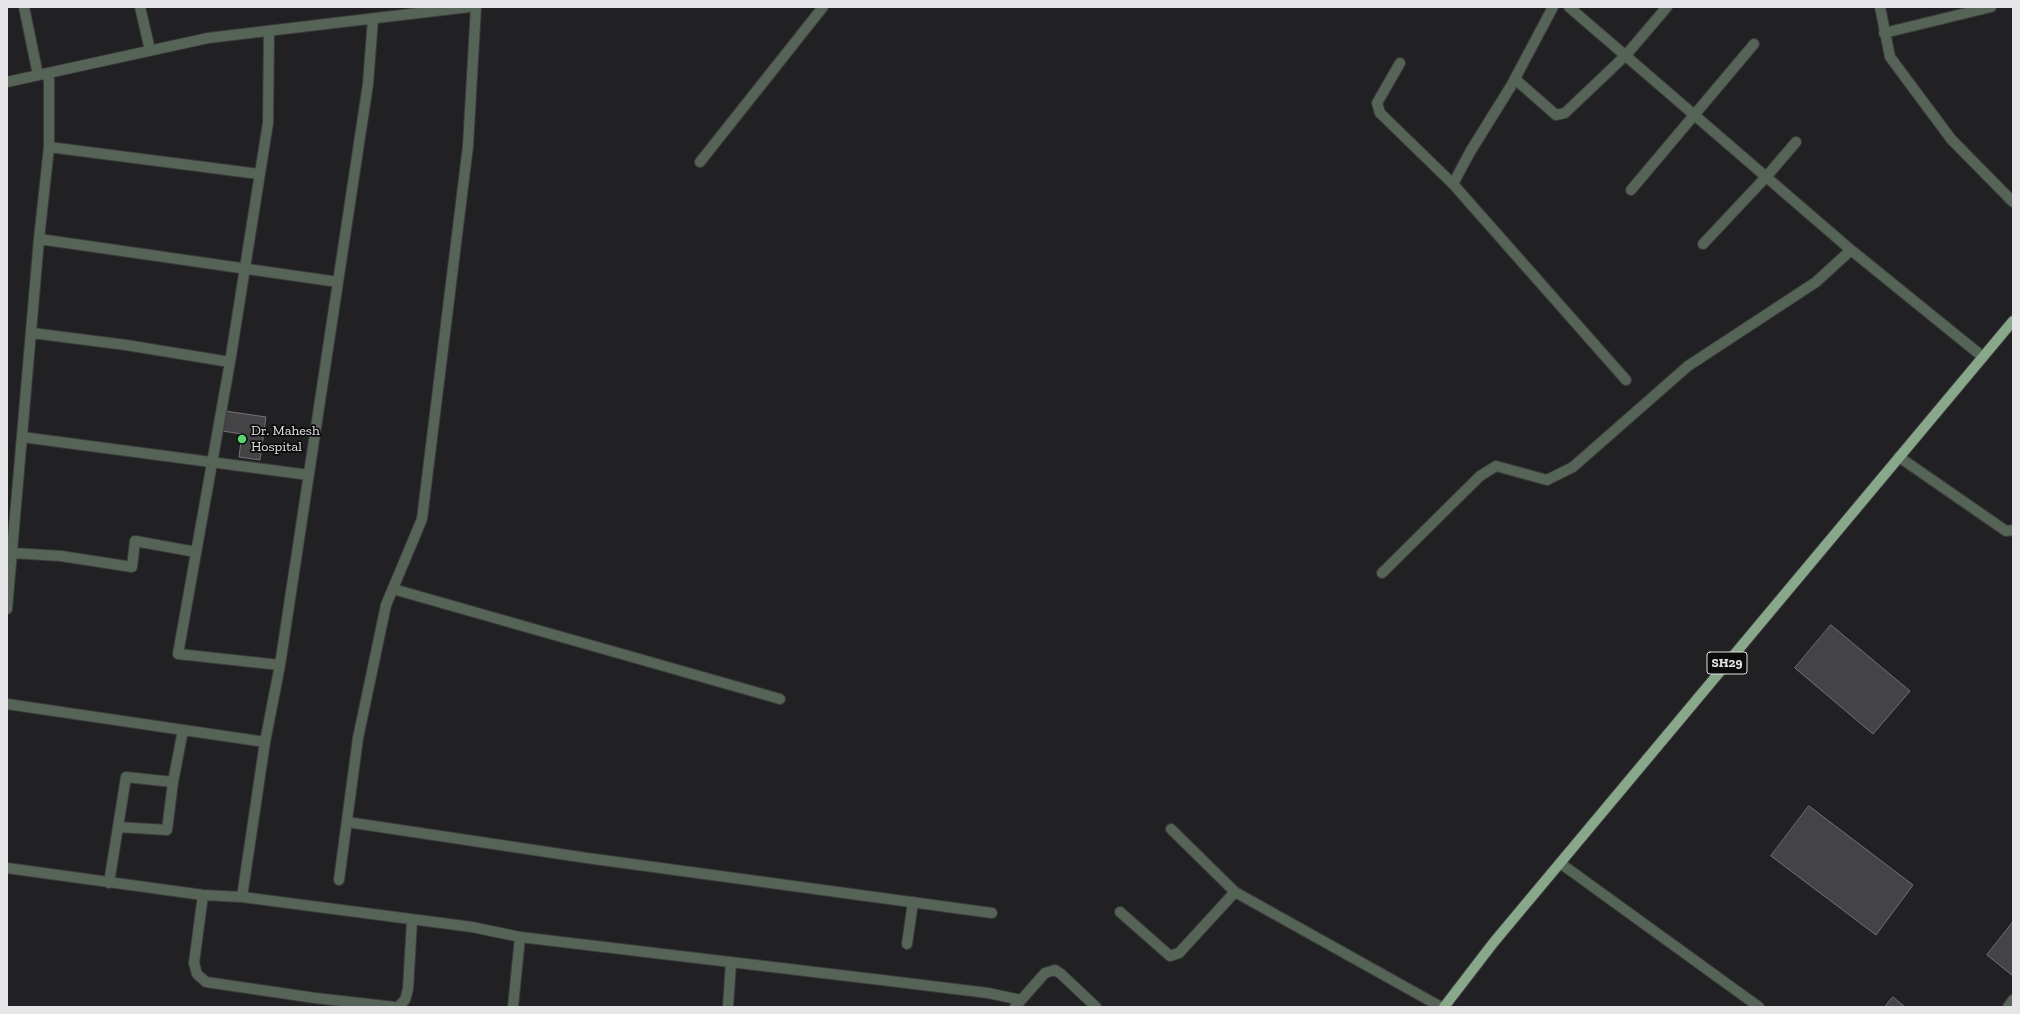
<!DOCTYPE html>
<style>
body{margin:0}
#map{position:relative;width:2020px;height:1014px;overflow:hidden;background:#212123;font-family:"Zilla Slab",serif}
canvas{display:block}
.frame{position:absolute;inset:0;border:8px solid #e5e4e6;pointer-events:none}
</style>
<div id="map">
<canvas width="2020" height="1014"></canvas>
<div class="frame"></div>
</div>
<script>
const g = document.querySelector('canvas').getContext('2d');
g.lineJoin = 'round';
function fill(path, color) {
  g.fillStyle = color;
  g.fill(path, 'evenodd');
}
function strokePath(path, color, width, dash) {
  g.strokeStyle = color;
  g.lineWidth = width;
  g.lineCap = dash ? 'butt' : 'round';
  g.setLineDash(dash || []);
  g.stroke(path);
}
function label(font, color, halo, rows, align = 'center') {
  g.font = font + ' "Zilla Slab",serif';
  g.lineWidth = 3.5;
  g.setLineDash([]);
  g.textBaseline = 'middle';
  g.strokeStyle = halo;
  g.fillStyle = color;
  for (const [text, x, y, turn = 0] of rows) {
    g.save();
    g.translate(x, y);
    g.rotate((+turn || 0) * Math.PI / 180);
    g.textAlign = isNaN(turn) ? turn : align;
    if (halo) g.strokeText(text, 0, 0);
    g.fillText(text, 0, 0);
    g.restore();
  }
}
const building = new Path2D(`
 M 225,411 L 266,417 L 260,460 L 239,457 L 242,434 L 222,431 Z
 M 1831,625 L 1910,691 L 1873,734 L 1795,668 Z
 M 1809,806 L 1913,885 L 1876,935 L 1771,856 Z
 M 2013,922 L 2013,976 L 1987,955 Z
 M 1893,997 L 1905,1007 L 1885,1007 Z`);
const minor = new Path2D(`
 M 24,7 L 38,75
 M 140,7 L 150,50
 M 1553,7 L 1511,86 L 1470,152 L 1453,184 L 1626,380
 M 1880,7 L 1890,57 L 1951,139 L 2013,202
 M 269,31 L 268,123 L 230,362 L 178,654 L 280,665
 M 1884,33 L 1991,7
 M 1400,63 L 1377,103 L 1380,113 L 1453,184
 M 1515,79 L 1556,115 L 1565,113 L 1626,55 L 1667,7
 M 7,82 L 208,38 L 469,7
 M 49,147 L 259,174
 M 700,162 L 823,7
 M 1631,190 L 1754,44
 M 39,239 L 338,282
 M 1703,244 L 1766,177 L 1796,142
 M 1851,250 L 1983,357
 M 32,333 L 126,345 L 230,362
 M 22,437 L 309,475
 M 1899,457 L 2006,531 L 2013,530
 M 12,553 L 61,556 L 132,567 L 135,541 L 196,552
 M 1382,573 L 1480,476 L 1496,466 L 1547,480 L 1573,467 L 1688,366 L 1816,282 L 1851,250 L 1569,7
 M 393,589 L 780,699
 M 7,609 L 39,239 L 49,147 L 49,73
 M 7,704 L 265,742
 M 347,822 L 587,858 L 992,913
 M 118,827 L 167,830 L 173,782 L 183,730
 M 1171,829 L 1235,892 L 1441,1007
 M 1560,863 L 1759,1007
 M 7,868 L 203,895 L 242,897 L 472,927 L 520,937 L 890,981 L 988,993 L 1021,1000
 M 339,880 L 358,738 L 386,605 L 422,519 L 468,146 L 476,7
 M 109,883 L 126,777 L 173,782
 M 203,895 L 194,963 L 197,974 L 206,982 L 315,998 L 395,1007
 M 242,897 L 265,742 L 280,665 L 368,84 L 373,19
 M 1120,912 L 1170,956 L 1179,953 L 1235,892
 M 907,944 L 913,902
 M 398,1007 L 405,1000 L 408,989 L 412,921
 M 513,1007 L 520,937
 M 728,1007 L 731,962
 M 1015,1007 L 1045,973 L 1055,970 L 1061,974 L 1096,1007
 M 2008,1007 L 2013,1000`);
const major = new Path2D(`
 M 1444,1007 L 1494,942 L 2013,321`);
const markers = [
 [242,439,5,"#5bd56e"]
];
const shields = [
 [1727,663,40]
];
const shieldNames = [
 ["SH29",1727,663]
];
const poiNames = [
 ["Dr. Mahesh",251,431],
 ["Hospital",251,447]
];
fill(building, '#444345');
strokePath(building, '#737274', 1);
strokePath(minor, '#3c3c3e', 12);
strokePath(major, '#3c3c3e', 12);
strokePath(minor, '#556456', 10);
strokePath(major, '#89a88b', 10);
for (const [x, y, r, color] of markers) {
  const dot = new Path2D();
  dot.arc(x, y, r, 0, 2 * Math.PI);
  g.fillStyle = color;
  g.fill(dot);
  strokePath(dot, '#0b0b0b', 1.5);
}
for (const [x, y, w] of shields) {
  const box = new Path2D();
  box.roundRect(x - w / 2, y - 11, w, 22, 3);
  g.fillStyle = '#0b0b0b';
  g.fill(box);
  strokePath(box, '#e5e4e6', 1);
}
label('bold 13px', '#e5e4e6', null, shieldNames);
label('14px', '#e5e4e6', '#0b0b0b', poiNames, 'left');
</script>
